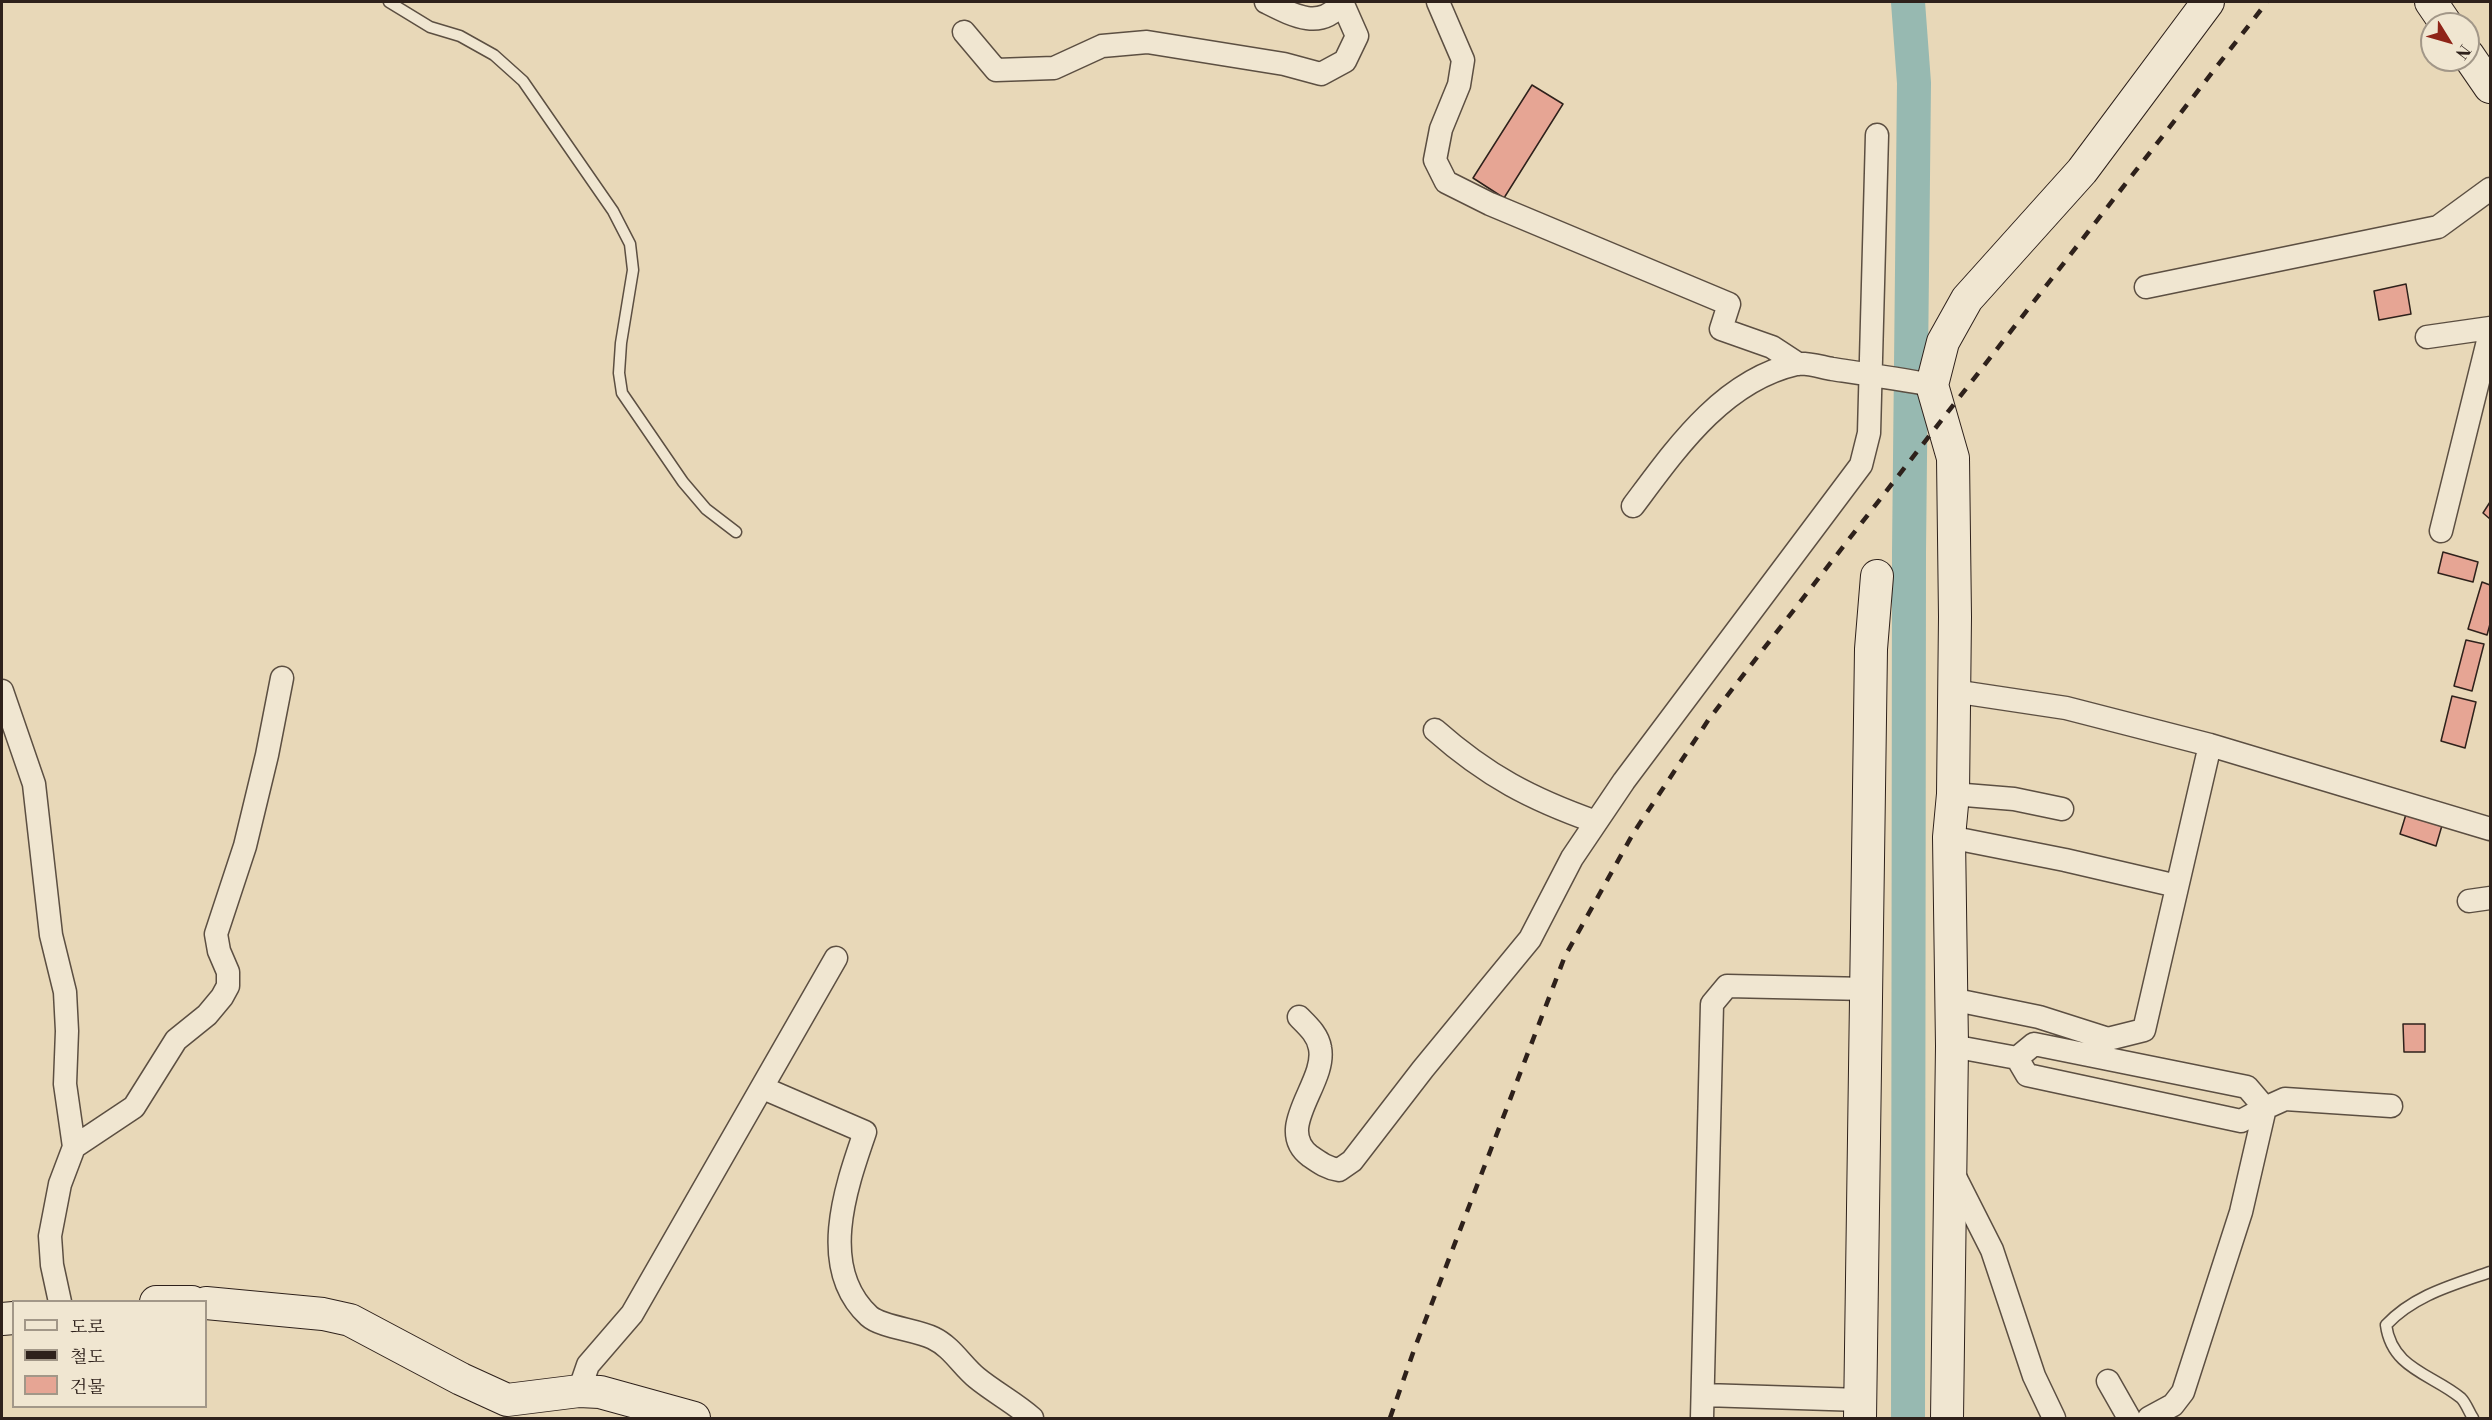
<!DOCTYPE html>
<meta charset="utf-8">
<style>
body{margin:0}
#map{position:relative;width:2492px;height:1420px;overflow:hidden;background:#e8d8b8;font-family:"Libre Bodoni","Noto Serif KR",serif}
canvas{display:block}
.frame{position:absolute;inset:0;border:3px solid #2e211b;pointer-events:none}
.legend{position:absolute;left:12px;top:1300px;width:195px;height:108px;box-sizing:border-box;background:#f0e6d1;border:2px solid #a29788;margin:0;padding:8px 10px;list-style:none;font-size:18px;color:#2e211b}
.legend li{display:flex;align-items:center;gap:12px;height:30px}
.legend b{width:30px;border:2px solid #a29788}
.north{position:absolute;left:2420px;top:12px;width:60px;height:60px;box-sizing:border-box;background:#f0e6d1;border:2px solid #a29788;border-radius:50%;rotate:127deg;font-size:16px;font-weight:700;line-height:24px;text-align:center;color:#2e211b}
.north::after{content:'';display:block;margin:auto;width:21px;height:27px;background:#8f2418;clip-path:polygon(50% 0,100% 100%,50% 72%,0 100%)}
</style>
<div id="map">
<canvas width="2492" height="1420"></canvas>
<div class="frame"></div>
<ul class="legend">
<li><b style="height:8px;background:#f0e6d1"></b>도로</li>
<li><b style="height:8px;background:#2e211b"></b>철도</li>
<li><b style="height:16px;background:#e6a594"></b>건물</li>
</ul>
<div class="north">N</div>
</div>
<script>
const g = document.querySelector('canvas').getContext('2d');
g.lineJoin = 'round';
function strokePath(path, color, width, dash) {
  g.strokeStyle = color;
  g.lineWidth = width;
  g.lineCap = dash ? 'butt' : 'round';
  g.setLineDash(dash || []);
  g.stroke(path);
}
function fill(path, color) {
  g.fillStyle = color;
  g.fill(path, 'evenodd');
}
const river = new Path2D(`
 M 1908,1418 L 1909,552 L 1914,83 L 1908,2`);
const building = new Path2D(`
 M 1532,85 L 1563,104 L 1504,198 L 1473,178 Z
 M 2406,284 L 2411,314 L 2379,320 L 2374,291 Z
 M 2490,502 L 2490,519 L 2483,513 Z
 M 2443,552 L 2478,562 L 2473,582 L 2438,573 Z
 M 2482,582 L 2490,585 L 2490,624 L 2487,635 L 2468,629 Z
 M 2466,640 L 2484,644 L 2472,691 L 2454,686 Z
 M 2452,696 L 2476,702 L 2465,748 L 2441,741 Z
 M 2407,811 L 2443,822 L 2436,846 L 2400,834 Z
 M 2403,1024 L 2425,1024 L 2425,1052 L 2404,1052 Z`);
const lane = new Path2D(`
 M 389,2 L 430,27 L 460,36 L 494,55 L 523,81 L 613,211 L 630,244 L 633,270 L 621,343 L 619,373 L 622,393 L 683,482 L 706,509 L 736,532
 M 2473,1418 C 2469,1412 2466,1403 2461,1398 C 2432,1374 2392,1369 2386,1325 C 2414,1295 2453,1285 2490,1272`);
const street = new Path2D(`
 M 1266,2 C 1292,15 1321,31 1341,3
 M 1438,2 L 1463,60 L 1459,85 L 1441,129 L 1435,160 L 1446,182 L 1490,204 L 1729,304 L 1721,329 L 1772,347 L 1798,364
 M 964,32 L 996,70 L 1054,68 L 1102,46 L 1147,42 L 1284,64 L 1321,74 L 1345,61 L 1357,36 L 1342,2
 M 2146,287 L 2438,227 L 2490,189
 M 2427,337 L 2490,328
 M 1633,506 C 1675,450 1722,381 1796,364 C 1806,362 1821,367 1832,369 C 1865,374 1899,379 1932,385
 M 2441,531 L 2490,333
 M 2,691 L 34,784 L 51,935 L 65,992 L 67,1031 L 65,1084 L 74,1147
 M 1953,691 L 2066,708 L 2210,745 L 2490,829
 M 1435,730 C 1487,776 1531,799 1596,822
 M 1953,794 L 2014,799 L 2062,809
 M 1949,837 L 2065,860 L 2177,886
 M 2469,901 L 2490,898
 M 1951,999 L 2039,1017 L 2108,1039 L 2144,1030 L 2210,745
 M 1299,1017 C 1308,1026 1318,1035 1320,1048 C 1327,1083 1273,1128 1310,1156 C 1320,1163 1327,1168 1339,1170 L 1352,1161 L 1423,1069 L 1530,939 L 1572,858 L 1624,781 L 1861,465 L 1869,433 L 1877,135
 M 1952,1046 L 2017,1058 L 2027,1075 L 2241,1121 L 2265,1108 L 2247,1087 L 2034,1044 L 2017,1058
 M 763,1088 L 865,1132 C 846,1187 817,1268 869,1316 C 881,1327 917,1330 933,1338 C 952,1347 962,1366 977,1378 C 994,1392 1015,1403 1032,1418
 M 1952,1171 L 1992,1250 L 2034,1376 L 2054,1418
 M 60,1302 L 52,1265 L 50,1236 L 60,1184 L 74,1147 L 134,1107 L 176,1040 L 207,1015 L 222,997 L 228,986 L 228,972 L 219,951 L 216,934 L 245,846 L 267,755 L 282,678
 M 2108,1381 L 2129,1418
 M 579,1391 L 588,1365 L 632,1314 L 836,958
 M 1704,1395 L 1861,1400
 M 1702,1418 L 1712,1004 L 1727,986 L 1867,989
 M 2149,1418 L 2173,1405 L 2183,1392 L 2241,1212 L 2265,1108 L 2285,1099 L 2391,1106`);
const secondary = new Path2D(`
 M 2431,2 L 2446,24
 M 2468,55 L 2490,87
 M 156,1302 L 192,1302
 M 206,1303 L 323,1314 L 350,1320 L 461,1379 L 507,1400 L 579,1391 L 600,1392 L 694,1418
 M 2,1319 L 14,1318
 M 1860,1418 L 1871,649 L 1877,576
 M 1947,1418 L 1952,1046 L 1949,837 L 1953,794 L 1955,617 L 1953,458 L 1932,385 L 1943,342 L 1967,299 L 2082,171 L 2208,2`);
const rail = new Path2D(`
 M 1390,1418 L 1414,1350 L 1565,956 L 1634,832 L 1709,719 L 2267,2`);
strokePath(river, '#97b9b1', 34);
fill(building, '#e6a594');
strokePath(building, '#2e211b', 1.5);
strokePath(lane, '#5c4f42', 13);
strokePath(street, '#5c4f42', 25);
strokePath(secondary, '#2e211b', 34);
strokePath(lane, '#f0e6d1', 10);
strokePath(street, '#f0e6d1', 22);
strokePath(secondary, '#f0e6d1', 32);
strokePath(rail, '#2e211b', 4.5, [10, 10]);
</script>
